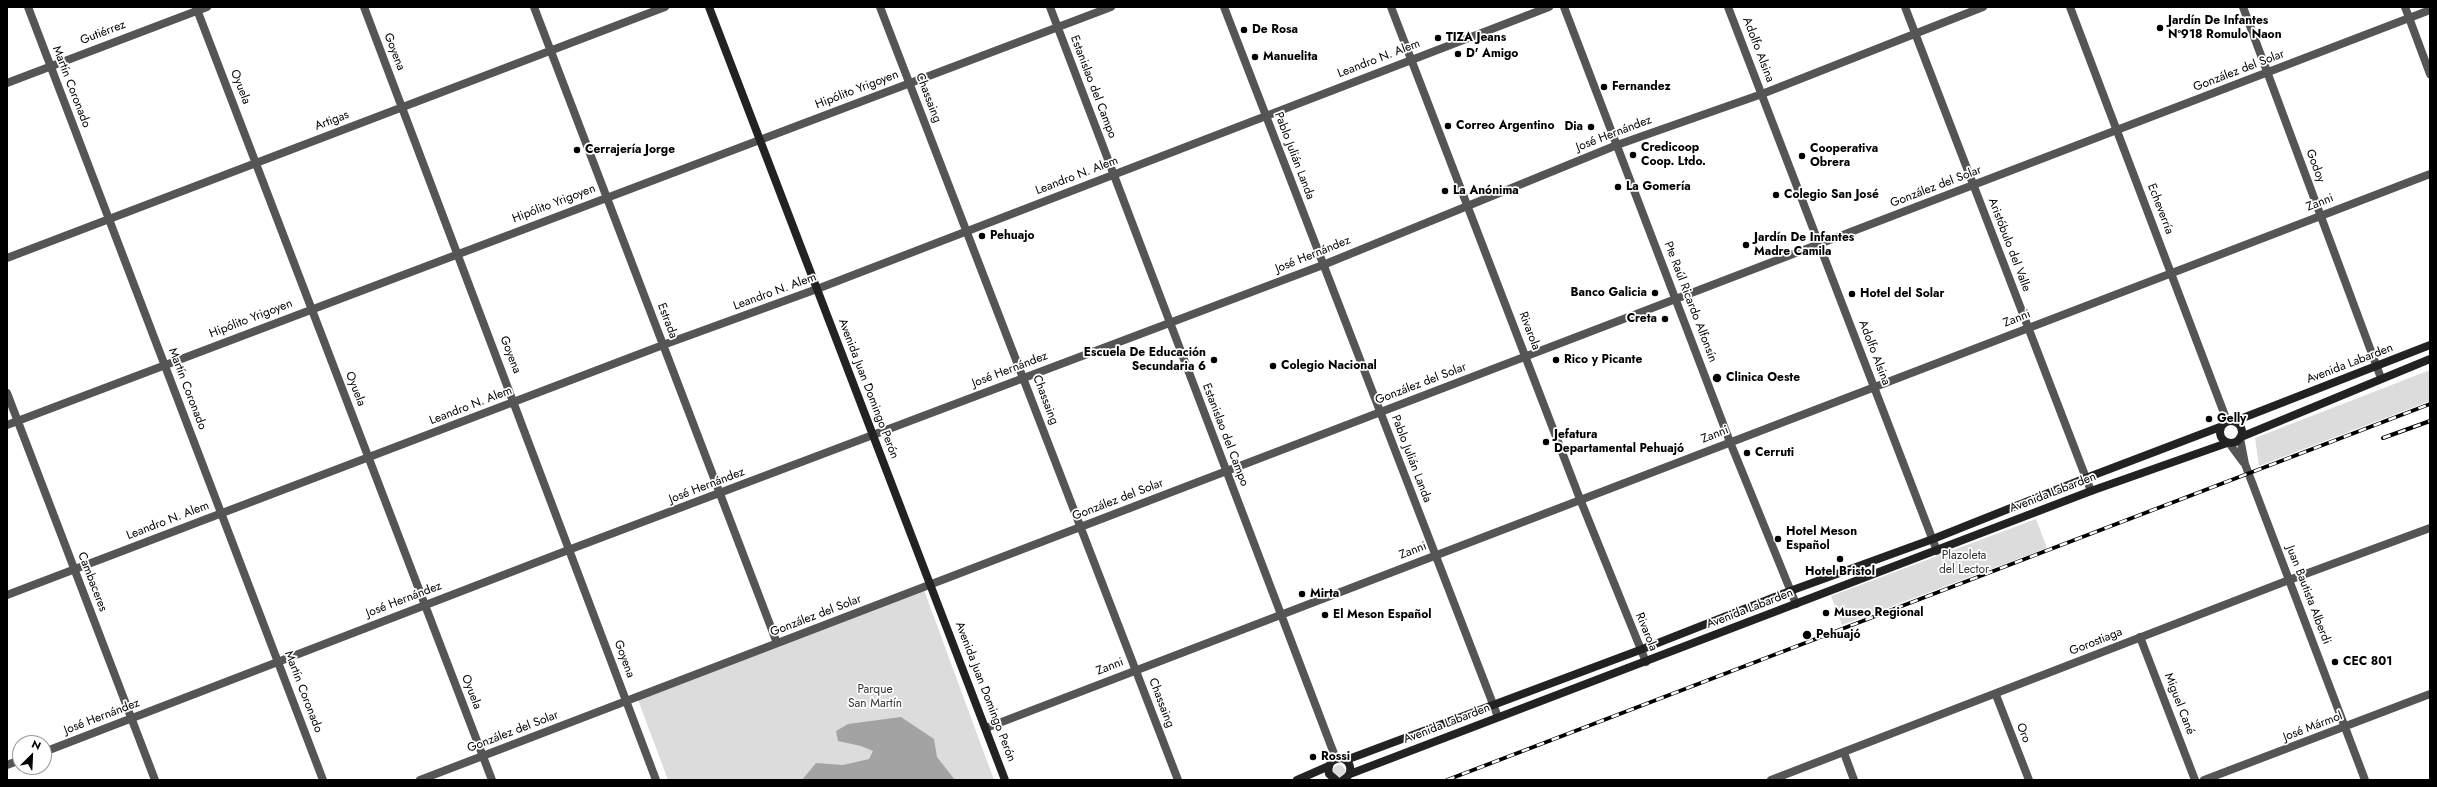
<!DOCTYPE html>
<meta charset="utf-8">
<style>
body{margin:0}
#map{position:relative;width:2437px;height:787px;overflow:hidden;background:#fff;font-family:Jost,sans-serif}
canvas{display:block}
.frame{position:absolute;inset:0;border:8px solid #000;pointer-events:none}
.north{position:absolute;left:12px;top:735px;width:40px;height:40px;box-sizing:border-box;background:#fff;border:1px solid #999;border-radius:50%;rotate:24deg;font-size:11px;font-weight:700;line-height:16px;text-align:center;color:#000}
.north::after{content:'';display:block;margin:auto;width:14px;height:18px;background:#000;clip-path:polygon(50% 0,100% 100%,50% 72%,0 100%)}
</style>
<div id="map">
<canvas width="2437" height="787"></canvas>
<div class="frame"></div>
<div class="north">N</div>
</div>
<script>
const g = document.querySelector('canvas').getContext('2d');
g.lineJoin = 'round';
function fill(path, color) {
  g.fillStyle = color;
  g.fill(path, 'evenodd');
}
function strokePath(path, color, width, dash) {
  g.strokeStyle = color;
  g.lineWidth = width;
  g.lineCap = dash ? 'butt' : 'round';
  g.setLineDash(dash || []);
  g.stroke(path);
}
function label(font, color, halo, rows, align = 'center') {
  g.font = font + ' Jost,sans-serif';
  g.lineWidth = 3.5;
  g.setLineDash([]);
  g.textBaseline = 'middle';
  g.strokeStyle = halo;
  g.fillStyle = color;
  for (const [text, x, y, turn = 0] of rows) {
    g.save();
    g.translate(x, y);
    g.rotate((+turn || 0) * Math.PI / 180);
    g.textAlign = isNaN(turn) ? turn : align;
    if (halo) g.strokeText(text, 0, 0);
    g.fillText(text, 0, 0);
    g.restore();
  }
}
const green = new Path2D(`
 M 2430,370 L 2430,401 L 2259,466 L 2255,438 Z
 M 2036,519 L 2047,548 L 1842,625 L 1831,596 Z
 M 924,590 L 994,780 L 668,780 L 637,697 Z
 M1333 771a6 6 0 1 1 12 0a6 6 0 1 1-12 0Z`);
const water = new Path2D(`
 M 901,717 L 934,739 L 937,757 L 955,780 L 802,780 L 816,763 L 843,765 L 869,759 L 873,751 L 861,746 L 838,741 L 836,731 L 848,724 Z`);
const minor = new Path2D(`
 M 28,7 L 323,780
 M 196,7 L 492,780
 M 364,7 L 656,780
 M 534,7 L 777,643
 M 880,7 L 1178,780
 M 1050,7 L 1336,759
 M 1224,7 L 1498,717
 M 1391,7 L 1580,499 L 1646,662
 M 1564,7 L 1730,442 L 1796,604
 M 1728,7 L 1937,551
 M 1905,7 L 2091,491
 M 2070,7 L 2227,421
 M 2243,7 L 2381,378
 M 2405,7 L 2430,74
 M 7,83 L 207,7
 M 7,258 L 665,7
 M 7,393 L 155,780
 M 7,425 L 1111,7
 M 2240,438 L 2245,464 L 2365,780
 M 2229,443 L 2243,462
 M 7,595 L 663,345 L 817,289 L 1549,7
 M 2140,637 L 2195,780
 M 1996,695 L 2029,780
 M 986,728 L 2430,174
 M 44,752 L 571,549 L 1323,265 L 1617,145 L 1762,94 L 1983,7
 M 1844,753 L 1854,780
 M 7,765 L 20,760
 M 420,780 L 2430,10
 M 2204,780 L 2430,694`);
const tertiary = new Path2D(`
 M 1771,780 L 2289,580 L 2430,528`);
const secondary = new Path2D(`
 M 709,7 L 1005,780
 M2220 432a11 11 0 1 1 22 0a11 11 0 1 1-22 0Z
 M 2235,421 L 2430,345
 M 2241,437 L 2430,359
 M 1346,760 L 1640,650 L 1790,591 L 1933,539 L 2086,478 L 2220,427
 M 1350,774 L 2091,491 L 2227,443
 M 1297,780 L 1329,766
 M 1336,780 L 1329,774 C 1327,765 1331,759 1341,758 C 1352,761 1354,774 1343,780`);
const rail = new Path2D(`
 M 2383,438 L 2430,421
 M 1447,780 L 2430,404`);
const markers = [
 [2160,28,4,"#000"],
 [1244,30,4,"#000"],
 [1438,38,4,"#000"],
 [1458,54,4,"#000"],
 [1255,57,4,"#000"],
 [1604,87,4,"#000"],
 [1448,126,4,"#000"],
 [1591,127,4,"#000"],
 [577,150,4,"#000"],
 [1633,155,4,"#000"],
 [1802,156,4,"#000"],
 [1618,187,4,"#000"],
 [1445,191,4,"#000"],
 [1776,195,4,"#000"],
 [982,236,4,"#000"],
 [1746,245,4,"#000"],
 [1655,293,4,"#000"],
 [1852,294,4,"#000"],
 [1665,319,4,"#000"],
 [1214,360,4,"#000"],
 [1556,360,4,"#000"],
 [1273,366,4,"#000"],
 [1717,378,5,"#000"],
 [2209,419,4,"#000"],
 [1546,442,4,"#000"],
 [1747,453,4,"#000"],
 [1778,539,4,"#000"],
 [1840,559,4,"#000"],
 [1302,594,4,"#000"],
 [1826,613,4,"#000"],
 [1325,615,4,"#000"],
 [1807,635,5,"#000"],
 [2335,662,4,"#000"],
 [1313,757,4,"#000"]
];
const poiNames = [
 ["Jardín De Infantes",2168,21],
 ["Nº918 Romulo Naon",2168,35],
 ["De Rosa",1252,30],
 ["TIZA Jeans",1446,38],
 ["D' Amigo",1466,54],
 ["Manuelita",1263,57],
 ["Fernandez",1612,87],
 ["Correo Argentino",1456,126],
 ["Dia",1583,127,"right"],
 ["Credicoop",1641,148],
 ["Coop. Ltdo.",1641,162],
 ["Cooperativa",1810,149],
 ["Obrera",1810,163],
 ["Cerrajería Jorge",585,150],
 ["La Gomería",1626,187],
 ["La Anónima",1453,191],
 ["Colegio San José",1784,195],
 ["Pehuajo",990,236],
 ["Jardín De Infantes",1754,238],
 ["Madre Camila",1754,252],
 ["Banco Galicia",1647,293,"right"],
 ["Hotel del Solar",1860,294],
 ["Creta",1657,319,"right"],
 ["Escuela De Educación",1206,353,"right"],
 ["Secundaria 6",1206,367,"right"],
 ["Rico y Picante",1564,360],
 ["Colegio Nacional",1281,366],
 ["Clinica Oeste",1726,378],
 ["Gelly",2217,419],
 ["Jefatura",1554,435],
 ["Departamental Pehuajó",1554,449],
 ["Cerruti",1755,453],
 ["Hotel Meson",1786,532],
 ["Español",1786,546],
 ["Hotel Bristol",1840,572,"center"],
 ["Mirta",1310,594],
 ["Museo Regional",1834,613],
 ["El Meson Español",1333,615],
 ["Pehuajó",1816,635],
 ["CEC 801",2343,662],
 ["Rossi",1321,757]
];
const streetNames = [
 ["Gutiérrez",103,33,-21],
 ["Adolfo Alsina",1758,50,69],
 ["Goyena",394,52,69],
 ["Leandro N. Alem",1379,59,-21],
 ["González del Solar",2239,71,-21],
 ["Martín Coronado",71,87,69],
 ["Oyuela",240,87,69],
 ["Estanislao del Campo",1093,87,69],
 ["Hipólito Yrigoyen",857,90,-21],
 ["Chassaing",928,98,69],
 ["Artigas",332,121,-21],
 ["José Hernández",1614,134,-21],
 ["Pablo Julián Landa",1294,156,69],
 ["Godoy",2315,166,69],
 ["Leandro N. Alem",1077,176,-21],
 ["González del Solar",1936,187,-21],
 ["Zanni",2320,203,-21],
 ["Hipólito Yrigoyen",554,204,-21],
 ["Echeverría",2160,209,69],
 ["Aristóbulo del Valle",2009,245,69],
 ["José Hernández",1313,255,-22],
 ["Leandro N. Alem",775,292,-20],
 ["Pte Raúl Ricardo Alfonsín",1690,302,69],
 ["Hipólito Yrigoyen",251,319,-21],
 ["Zanni",2017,319,-21],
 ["Estrada",667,321,69],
 ["Rivarola",1529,331,69],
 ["Adolfo Alsina",1874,353,69],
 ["Goyena",510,355,69],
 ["Avenida Labarden",2350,364,-21],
 ["José Hernández",1010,370,-21],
 ["González del Solar",1421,384,-21],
 ["Martín Coronado",187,389,69],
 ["Oyuela",355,389,69],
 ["Avenida Juan Domingo Perón",868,389,69],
 ["Chassaing",1045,400,69],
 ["Leandro N. Alem",471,406,-21],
 ["Estanislao del Campo",1225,435,69],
 ["Zanni",1715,435,-21],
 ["Pablo Julián Landa",1411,459,69],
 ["José Hernández",707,486,-21],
 ["Avenida Labarden",2053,493,-21],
 ["González del Solar",1118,500,-21],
 ["Leandro N. Alem",168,521,-21],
 ["Zanni",1413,551,-21],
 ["Cambaceres",92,582,69],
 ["Juan Bautista Alberdi",2308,595,69],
 ["José Hernández",404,600,-21],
 ["Avenida Labarden",1750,609,-21],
 ["González del Solar",816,616,-21],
 ["Rivarola",1646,632,68],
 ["Gorostiaga",2096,642,-22],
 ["Goyena",624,659,70],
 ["Zanni",1110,667,-21],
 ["Martín Coronado",303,692,69],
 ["Oyuela",471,692,69],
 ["Avenida Juan Domingo Perón",985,692,69],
 ["Chassaing",1161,703,69],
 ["Miguel Cané",2179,704,69],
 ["José Hernández",102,717,-21],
 ["Avenida Labarden",1447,724,-21],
 ["José Mármol",2313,727,-21],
 ["González del Solar",513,732,-21],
 ["Oro",2023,733,69]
];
const parkNames = [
 ["Plazoleta",1964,556],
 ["del Lector",1964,570],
 ["Parque",875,690],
 ["San Martín",875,704]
];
fill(green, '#dcdcdc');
fill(water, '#a3a3a3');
strokePath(minor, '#555', 8);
strokePath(tertiary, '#555', 8);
strokePath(secondary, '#222', 8);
strokePath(rail, '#000', 4);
strokePath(rail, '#fff', 2.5, [8]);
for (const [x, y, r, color] of markers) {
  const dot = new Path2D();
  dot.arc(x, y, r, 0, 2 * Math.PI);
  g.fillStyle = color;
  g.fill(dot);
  strokePath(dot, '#fff', 1.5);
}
label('bold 12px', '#000', '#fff', poiNames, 'left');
label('12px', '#000', '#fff', streetNames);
label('12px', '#333', '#fff', parkNames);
</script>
